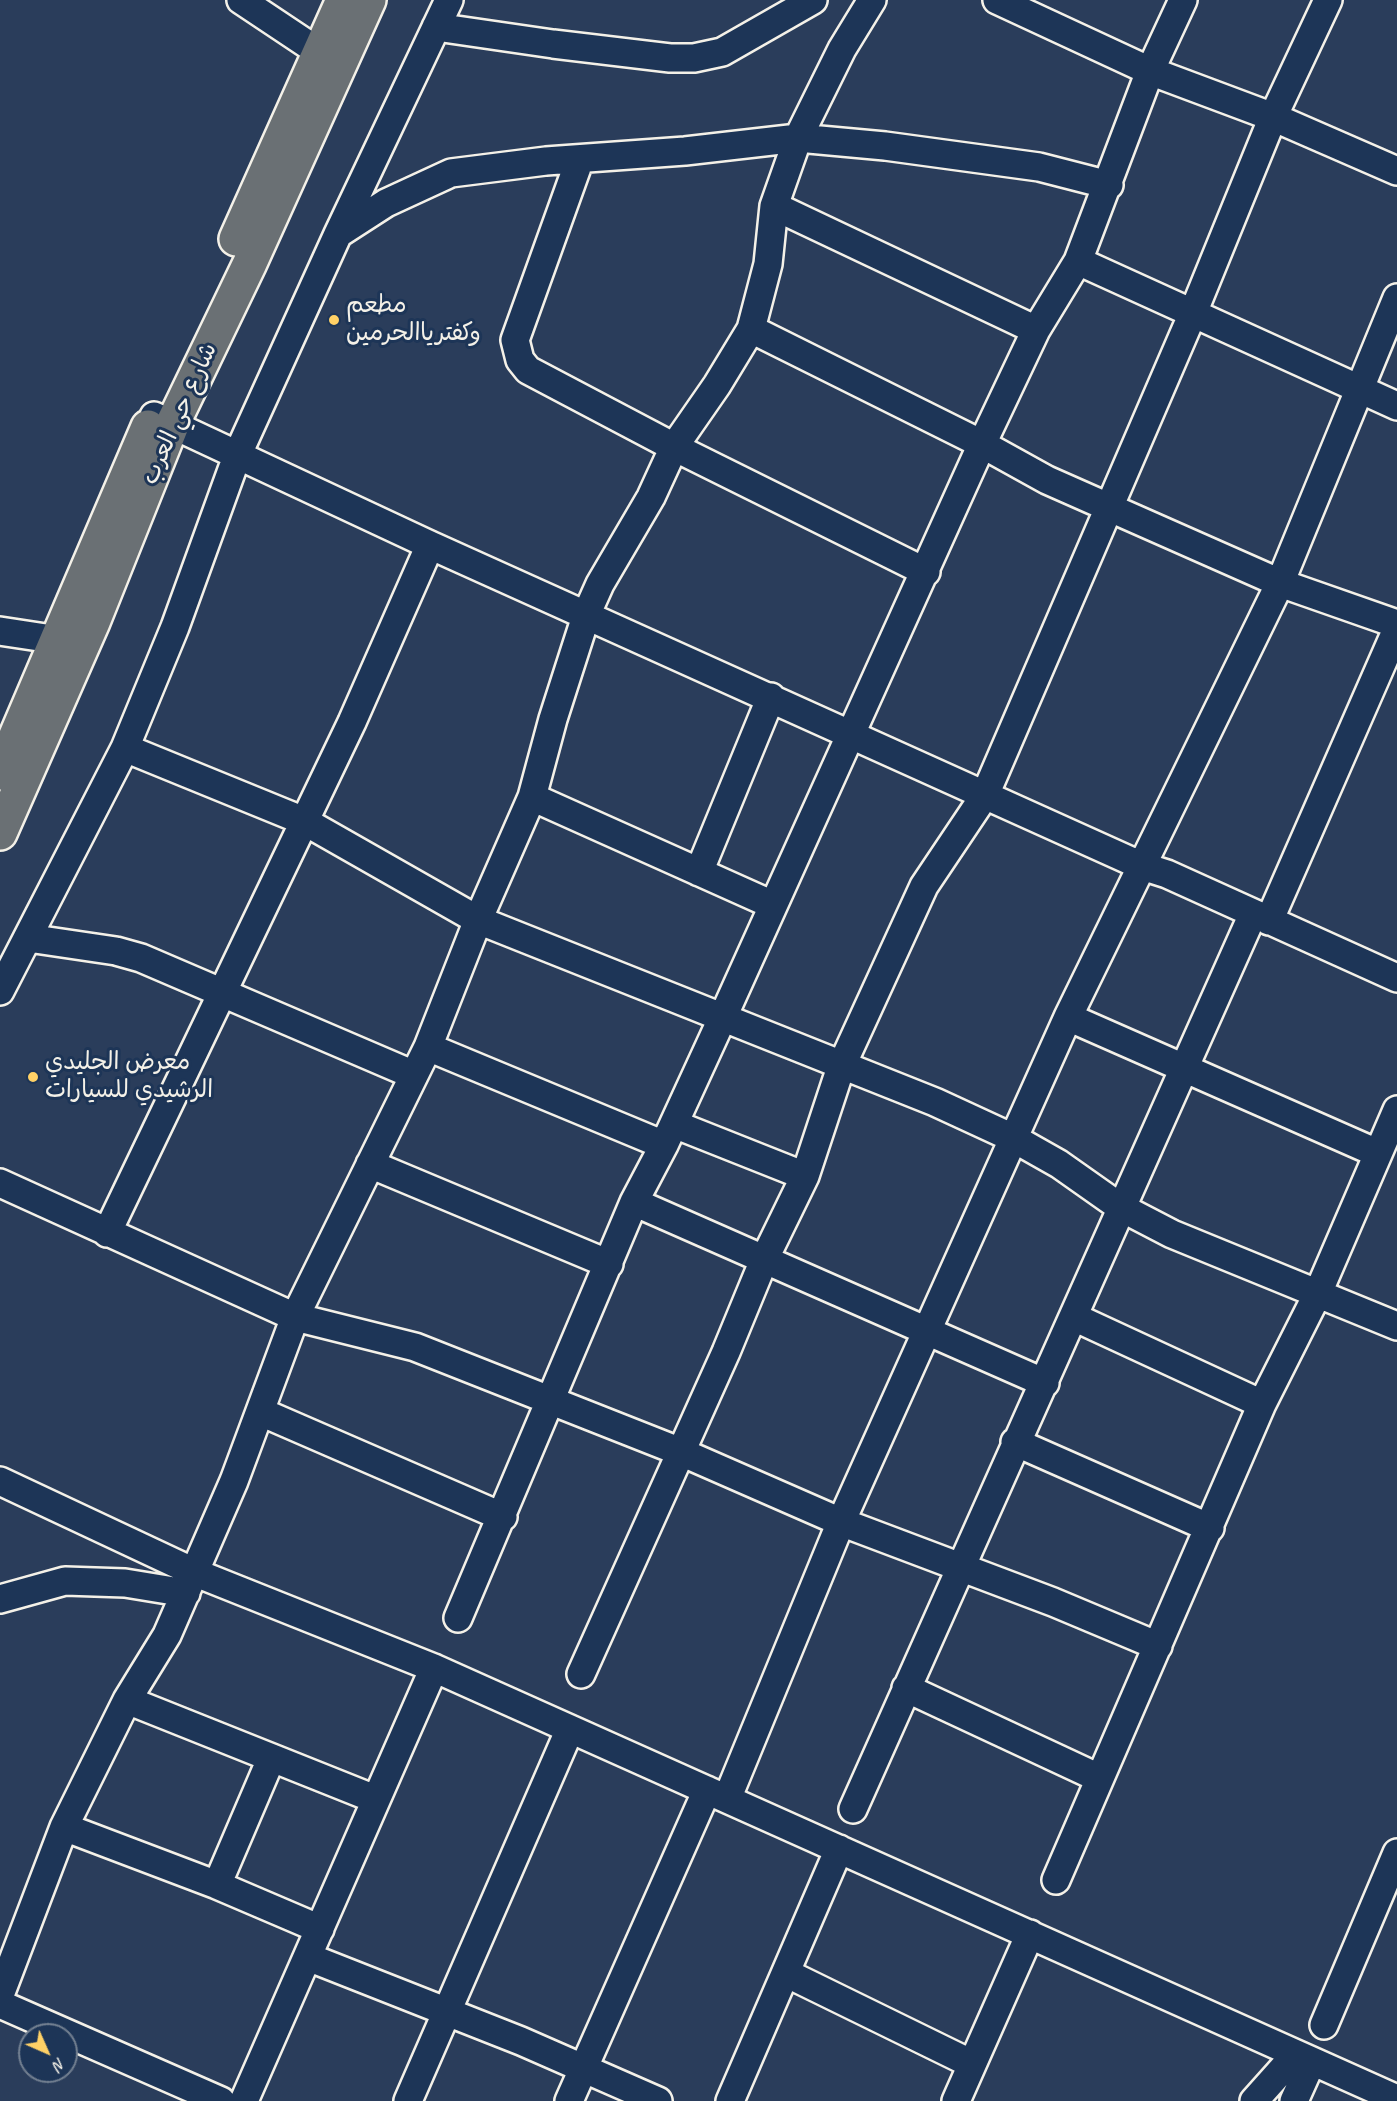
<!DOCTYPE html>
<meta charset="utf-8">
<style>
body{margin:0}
#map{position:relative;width:1397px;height:2101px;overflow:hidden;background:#2a3d5b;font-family:Caveat,sans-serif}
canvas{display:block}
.north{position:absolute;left:18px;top:2023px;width:60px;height:60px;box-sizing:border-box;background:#1d3557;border:2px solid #738091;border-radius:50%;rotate:135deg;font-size:16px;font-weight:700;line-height:24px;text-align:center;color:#f4f1e8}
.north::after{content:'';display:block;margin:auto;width:21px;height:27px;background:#ffd166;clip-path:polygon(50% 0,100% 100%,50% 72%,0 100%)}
</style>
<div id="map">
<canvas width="1397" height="2101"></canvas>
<div class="north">N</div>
</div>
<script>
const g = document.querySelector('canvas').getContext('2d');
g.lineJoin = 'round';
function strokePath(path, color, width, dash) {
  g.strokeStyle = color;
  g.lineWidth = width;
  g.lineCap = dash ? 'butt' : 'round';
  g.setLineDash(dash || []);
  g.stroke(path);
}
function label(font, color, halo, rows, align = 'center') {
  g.font = font + ' Caveat,"Playpen Sans Arabic",sans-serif';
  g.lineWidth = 6;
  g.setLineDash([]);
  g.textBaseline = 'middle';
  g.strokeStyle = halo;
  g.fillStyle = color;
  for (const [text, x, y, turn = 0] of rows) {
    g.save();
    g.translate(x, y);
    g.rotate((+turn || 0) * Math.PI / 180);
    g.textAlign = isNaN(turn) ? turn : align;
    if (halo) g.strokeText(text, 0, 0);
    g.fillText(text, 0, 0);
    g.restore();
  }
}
const minor = new Path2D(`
 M 241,0 L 319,52
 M 997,0 L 1150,71 L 1273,117 L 1397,171
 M 436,27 L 553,44 L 670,58 L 694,58 L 722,52 L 813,0
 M 580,159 L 515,340 L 520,360 L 528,370 L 674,447 L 926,572
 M 774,206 L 1036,330
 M 338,234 L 386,203 L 451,173 L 546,161 L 685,151 L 798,138 L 885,146 L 1039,167 L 1109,185
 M 1078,261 L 1397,406
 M 751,329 L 982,444 L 1047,480 L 1280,583 L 1397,624
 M 154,416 L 430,545 L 1142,866 L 1167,874 L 1397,978
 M 0,631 L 59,640
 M 125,748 L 304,821 L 478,920 L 935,1102 L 1013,1138 L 1059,1164 L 1120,1207 L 1172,1234 L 1397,1326
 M 532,797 L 773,905
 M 699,872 L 771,697
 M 1269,921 L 1397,629
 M 28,938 L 116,951 L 141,958 L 414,1075
 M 0,991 L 125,748 L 175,627 L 237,456 L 338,234 L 449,0
 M 1068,1017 L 1377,1153
 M 428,1047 L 664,1145
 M 674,1124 L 805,1176
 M 370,1164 L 609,1264
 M 0,1183 L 295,1317 L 415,1347 L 681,1452 L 841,1522 L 1053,1602 L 1158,1646
 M 634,1202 L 1045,1383
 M 107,1233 L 352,722 L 430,545
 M 1074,1317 L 1262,1404
 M 261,1412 L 503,1517
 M 1015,1442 L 1210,1528
 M 0,1481 L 196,1573 L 434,1668 L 1397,2099
 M 0,1599 L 65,1581 L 125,1583 L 186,1593
 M 458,1618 L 634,1202 L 664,1145 L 722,1019 L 982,444 L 1036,330 L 1078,261 L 1150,71 L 1183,0
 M 581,1674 L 726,1352 L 764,1260 L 805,1176 L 841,1067 L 924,886 L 985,795 L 1193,313 L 1273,117 L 1328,0
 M 906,1688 L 1099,1778
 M 127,1700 L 375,1799
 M 727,1799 L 841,1522 L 1068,1017 L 1280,583 L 1397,298
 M 853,1809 L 1253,914
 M 64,1827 L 217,1885 L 320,1929
 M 1056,1880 L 1262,1404 L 1318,1293 L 1397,1110
 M 217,1885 L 271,1759
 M 308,1957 L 521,2041 L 658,2101
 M 786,1973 L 972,2064
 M 0,1995 L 64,1827 L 127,1700 L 167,1635 L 234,1481 L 295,1317 L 428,1047 L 478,920 L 532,797 L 553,719 L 587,613 L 600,584 L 651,497 L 674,447 L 717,385 L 751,329 L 768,264 L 774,206 L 798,138 L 842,49 L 872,0
 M 0,2004 L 221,2101
 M 1324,2025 L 1397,1853
 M 244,2101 L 434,1668
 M 408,2101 L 570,1729
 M 569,2101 L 707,1790
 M 730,2101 L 839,1849
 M 956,2101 L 1030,1934
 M 1254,2101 L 1296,2054
 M 1294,2101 L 1312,2061`);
const major = new Path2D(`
 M 236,239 L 343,0
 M 0,773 L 148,427
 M 0,833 L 93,622 L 172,425 L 250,263 L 369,0`);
const markers = [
 [334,320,6,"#ffd166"],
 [33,1077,6,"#ffd166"]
];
const poiNames = [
 ["مطعم",346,306],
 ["وكفترياالحرمين",346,334],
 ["معرض الجليدي",45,1063],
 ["الرشيدي للسيارات",45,1091]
];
const streetNames = [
 ["شارع حي العرب",180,414,-66]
];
strokePath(minor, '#f4f1e8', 32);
strokePath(major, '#f4f1e8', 38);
strokePath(minor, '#1d3557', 27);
strokePath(major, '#6a7074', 33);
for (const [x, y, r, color] of markers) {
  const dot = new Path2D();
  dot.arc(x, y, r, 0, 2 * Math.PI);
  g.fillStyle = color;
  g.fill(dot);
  strokePath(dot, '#1d3557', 2);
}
label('24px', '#f4f1e8', '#1d3557', poiNames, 'left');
label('24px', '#f4f1e8', '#1d3557', streetNames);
</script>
